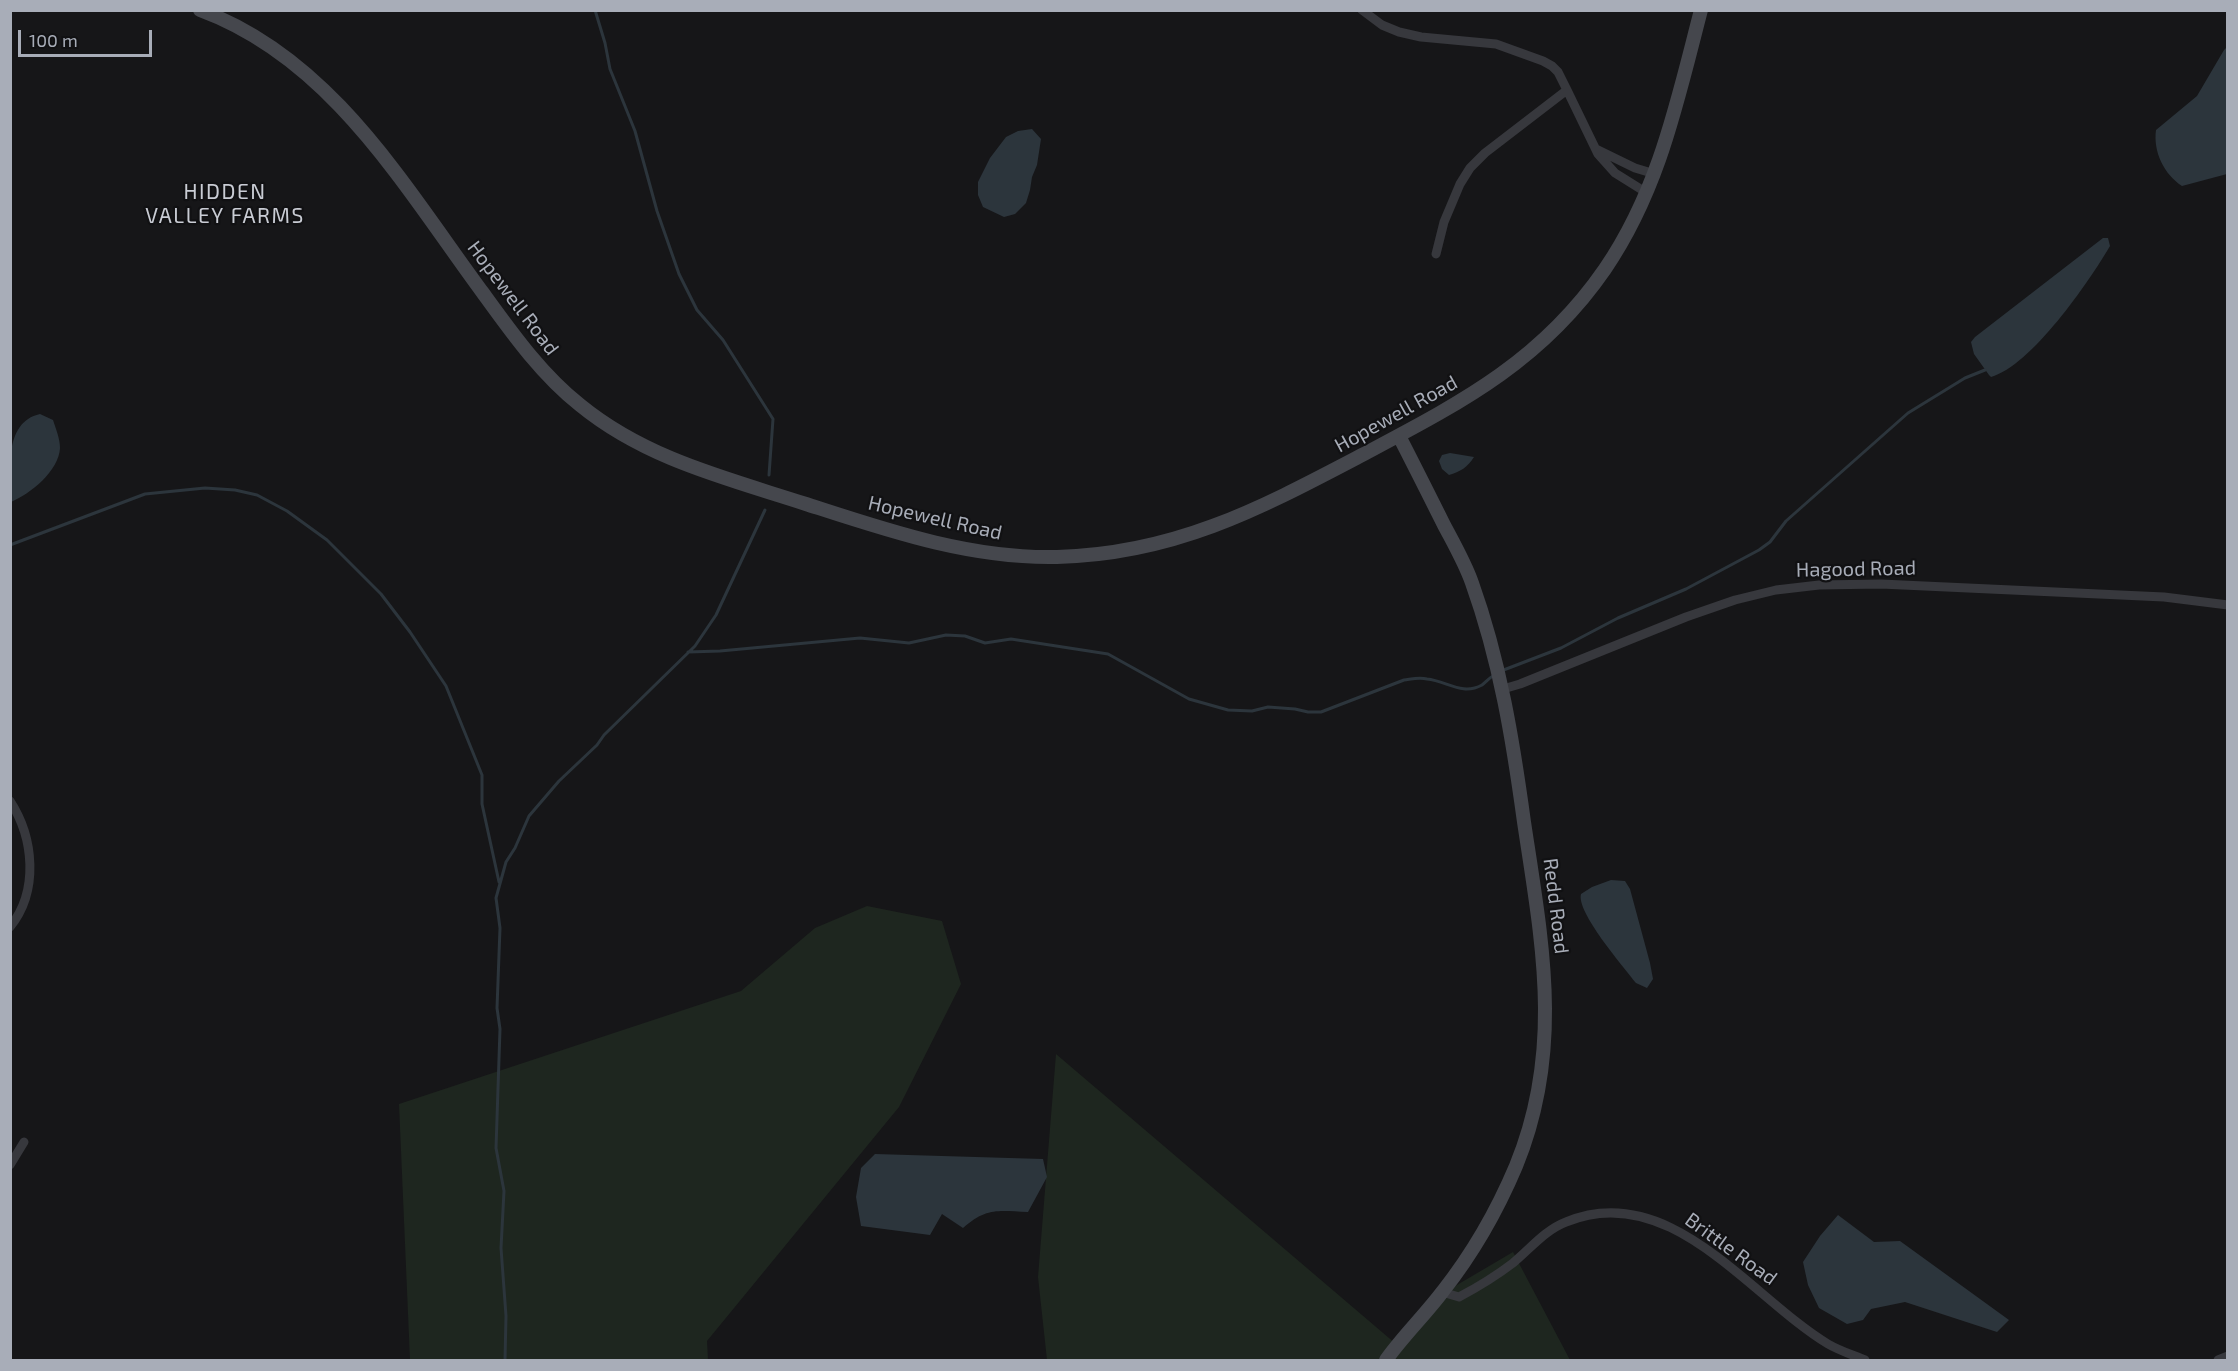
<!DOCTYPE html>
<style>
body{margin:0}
#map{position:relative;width:2238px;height:1371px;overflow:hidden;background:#161618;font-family:"Exo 2",sans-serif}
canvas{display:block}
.frame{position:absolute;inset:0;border:12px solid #a8adb8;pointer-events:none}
.scale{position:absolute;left:18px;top:30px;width:134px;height:27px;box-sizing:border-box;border:3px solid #a8adb8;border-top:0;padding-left:8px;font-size:18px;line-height:21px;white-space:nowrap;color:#a8adb8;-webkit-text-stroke:4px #111113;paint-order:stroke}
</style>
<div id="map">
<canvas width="2238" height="1371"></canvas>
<div class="frame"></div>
<div class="scale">100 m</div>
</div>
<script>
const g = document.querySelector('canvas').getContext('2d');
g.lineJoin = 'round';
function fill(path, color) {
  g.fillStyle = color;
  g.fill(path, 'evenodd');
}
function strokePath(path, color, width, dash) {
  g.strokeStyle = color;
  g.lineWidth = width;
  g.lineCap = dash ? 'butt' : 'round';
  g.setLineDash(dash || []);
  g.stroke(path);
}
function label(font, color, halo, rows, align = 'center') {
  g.font = font + ' "Exo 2",sans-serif';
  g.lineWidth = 4.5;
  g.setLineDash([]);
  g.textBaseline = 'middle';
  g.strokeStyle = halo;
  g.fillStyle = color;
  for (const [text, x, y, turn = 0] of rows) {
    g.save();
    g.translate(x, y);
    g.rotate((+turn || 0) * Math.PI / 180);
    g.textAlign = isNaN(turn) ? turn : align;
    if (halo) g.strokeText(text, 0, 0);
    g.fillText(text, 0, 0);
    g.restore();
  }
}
const green = new Path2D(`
 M 867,906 L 942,921 L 961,984 L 899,1107 L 707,1341 L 708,1360 L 410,1360 L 399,1104 L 741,991 L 815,928 Z
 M 1056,1054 L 1396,1344 L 1445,1292 L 1513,1252 L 1570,1360 L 1047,1360 L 1038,1277 Z`);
const water = new Path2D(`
 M 2227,47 L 2227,174 L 2182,186 C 2164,174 2153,152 2156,130 L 2197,96 L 2224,50 Z
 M 1032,129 L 1041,139 L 1037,165 L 1032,177 L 1030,190 L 1026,203 L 1015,214 L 1004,217 L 983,207 L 978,195 L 978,182 L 990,158 L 1006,137 L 1018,131 Z
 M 2103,238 L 2108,238 L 2110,246 C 2089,282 2031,366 1991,377 L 1989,375 L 1974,354 L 1971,342 L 1975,337 Z
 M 40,414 L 53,420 C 56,429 60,439 60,448 C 59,471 30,494 11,502 C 10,474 3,422 40,414 Z
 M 1450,453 L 1474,457 C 1468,467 1460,472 1449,475 L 1442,469 L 1439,461 L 1442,455 Z
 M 1611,880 L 1625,881 L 1630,889 L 1650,963 L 1653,979 L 1647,988 L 1636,983 C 1623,966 1576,912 1581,894 L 1592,887 Z
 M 875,1154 L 1043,1159 L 1047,1177 L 1028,1212 C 998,1211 987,1207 963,1228 L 942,1214 L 930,1235 L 861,1226 L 856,1197 L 861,1168 Z
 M 1838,1215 L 1874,1242 L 1900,1241 L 2009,1320 L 1997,1332 L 1905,1302 L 1871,1309 L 1863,1320 L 1847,1324 L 1819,1308 L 1808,1285 L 1803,1262 L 1820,1236 Z`);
const stream = new Path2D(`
 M 595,10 L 605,43 L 610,69 L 635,131 L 657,211 L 679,274 L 697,310 L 723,340 L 773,419 L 769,475
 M 10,545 L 145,494 L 205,488 L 235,490 L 257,495 L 287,511 L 327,540 L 381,594 L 410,632 L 446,686 L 482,775 L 482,804 L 499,882
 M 688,652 L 720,651 L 860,638 L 909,643 L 946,635 L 965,636 L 985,643 L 1011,639 L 1108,654 L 1189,699 L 1228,710 L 1252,711 L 1268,707 L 1295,709 L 1308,712 L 1321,712 L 1404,680 C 1412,679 1419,677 1427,679 C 1447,681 1462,696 1482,685 C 1486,682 1489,678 1493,676
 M 1501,671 L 1561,648 L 1618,618 L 1686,589 L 1759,550 L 1770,542 L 1786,521 L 1908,413 L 1965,378 L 1985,370
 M 505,1360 L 506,1316 L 501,1248 L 504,1191 L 496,1148 L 500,1029 L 497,1008 L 500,928 L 496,898 L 506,862 L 515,848 L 529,816 L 559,781 L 597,745 L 604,735 L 695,646 L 716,615 L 765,510`);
const street = new Path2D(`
 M 1362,10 L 1382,25 L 1399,32 L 1421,37 L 1496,44 L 1543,61 L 1552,66 L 1558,72 L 1567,90 L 1598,154 L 1615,173 L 1647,193
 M 1596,149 L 1635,168 L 1655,174
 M 1436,254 L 1444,222 L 1460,184 L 1470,168 L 1485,153 L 1567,90
 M 1503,689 L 1520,684 L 1686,617 L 1735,600 L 1776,590 L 1819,585 L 1881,584 L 2164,597 L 2228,605
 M 10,801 C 34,838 39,891 10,927
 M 10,1165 L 24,1142
 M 1442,1292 L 1459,1297 C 1478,1287 1496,1276 1513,1263 C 1530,1249 1545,1230 1566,1222 C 1670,1179 1750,1297 1828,1344 C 1840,1351 1853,1355 1865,1360
 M 2218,1360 L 2228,1356`);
const secondary = new Path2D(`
 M 200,10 C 331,58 404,186 483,293 C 512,333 541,374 580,405 C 646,459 726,478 806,504 C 886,530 970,559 1057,557 C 1176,554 1261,508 1364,454 C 1460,403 1541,362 1605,269 C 1659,190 1677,102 1701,10
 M 1386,1360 C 1403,1336 1425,1315 1443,1291 C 1473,1253 1497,1211 1516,1166 C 1564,1049 1542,942 1524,822 C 1513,741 1500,661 1472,583 C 1465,563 1454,544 1444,525 C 1429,495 1414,465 1399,436`);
const streetNames = [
 ["Hopewell Road",513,298,53],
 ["Hopewell Road",1396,414,-29],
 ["Hopewell Road",935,518,13],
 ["Hagood Road",1856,569,-1],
 ["Redd Road",1556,906,83],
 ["Brittle Road",1731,1249,36]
];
const neighbourhoodNames = [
 ["HIDDEN",225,192],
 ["VALLEY FARMS",225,216]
];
fill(green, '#1e261f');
fill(water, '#2c353c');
strokePath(stream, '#2c353c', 3);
strokePath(street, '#37383d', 9);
strokePath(secondary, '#45474d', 14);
label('20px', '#a8adb8', '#111113', streetNames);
g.letterSpacing = '1.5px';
label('21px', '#c9ccd4', '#111113', neighbourhoodNames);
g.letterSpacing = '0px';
</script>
